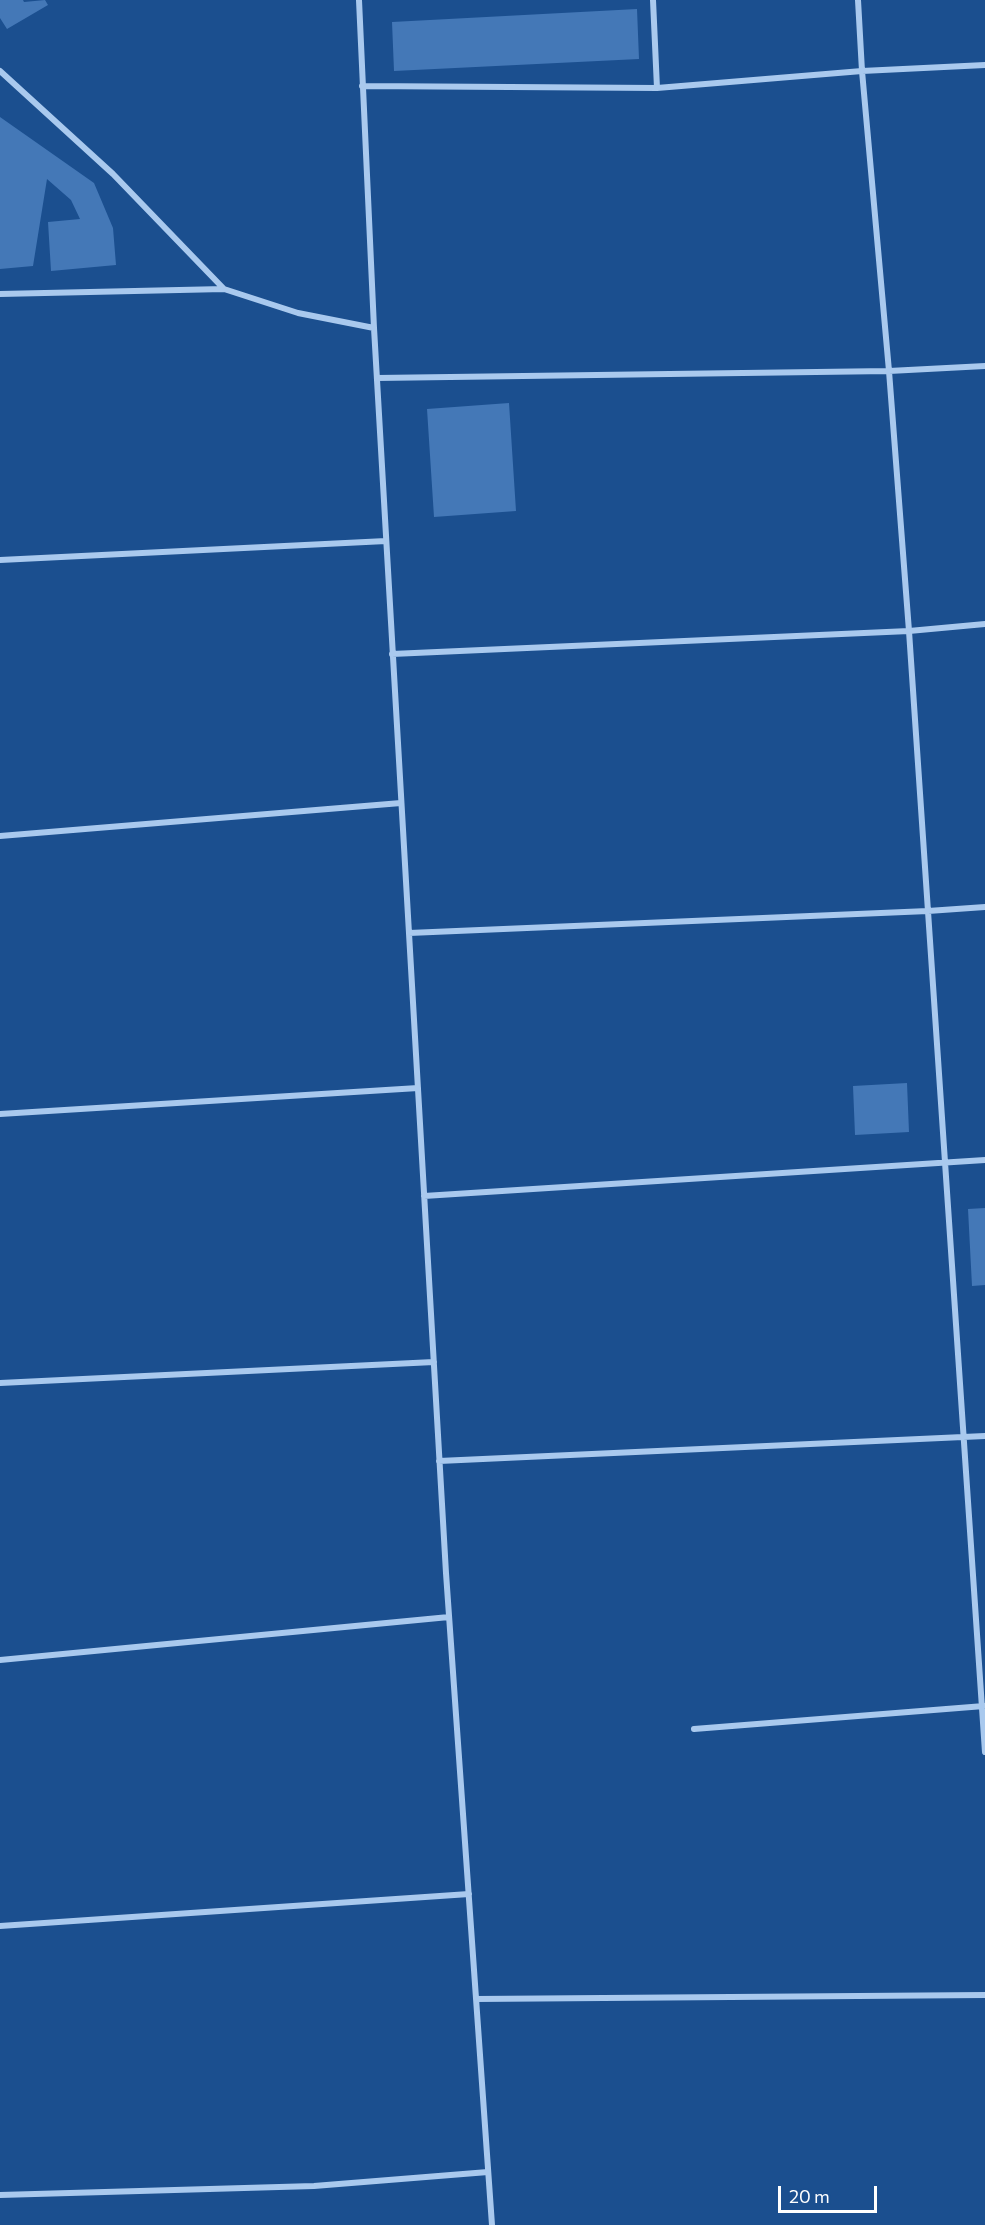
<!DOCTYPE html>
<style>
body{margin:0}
#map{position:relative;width:985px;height:2225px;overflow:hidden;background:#1b4f8f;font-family:Commissioner,sans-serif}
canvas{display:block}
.scale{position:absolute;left:778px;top:2186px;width:99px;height:27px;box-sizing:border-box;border:3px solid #fff;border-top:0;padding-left:8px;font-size:18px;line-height:21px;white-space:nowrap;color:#fff;-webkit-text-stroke:4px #1b4f8f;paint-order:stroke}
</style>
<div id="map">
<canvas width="985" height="2225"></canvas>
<div class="scale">20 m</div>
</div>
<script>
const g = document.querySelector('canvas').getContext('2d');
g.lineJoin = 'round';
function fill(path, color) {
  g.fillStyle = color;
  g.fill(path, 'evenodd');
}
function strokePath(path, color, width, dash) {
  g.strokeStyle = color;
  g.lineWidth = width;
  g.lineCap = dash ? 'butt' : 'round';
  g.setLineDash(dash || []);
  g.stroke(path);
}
const building = new Path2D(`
 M 0,0 L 23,0 L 24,2 L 45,0 L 48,5 L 7,29 L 0,18 Z
 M 637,9 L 639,59 L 394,71 L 392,22 Z
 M 0,117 L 94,183 L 113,228 L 116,265 L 51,271 L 48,222 L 80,219 L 71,200 L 47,179 L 33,266 L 0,269 Z
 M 509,403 L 516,511 L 434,517 L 427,409 Z
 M 907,1083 L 909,1132 L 855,1135 L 853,1086 Z
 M 985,1208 L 985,1285 L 972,1286 L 968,1209 Z`);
const minor = new Path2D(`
 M 359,0 L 374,328 L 446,1573 L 492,2225
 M 653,0 L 657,88
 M 858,0 L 862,71 L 889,371 L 909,631 L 985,1752
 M 0,71 L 113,174 L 224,289 L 298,313 L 374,328
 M 362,86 L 657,88 L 862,71 L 985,65
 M 0,294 L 224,289
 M 377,378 L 889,371 L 985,366
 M 0,560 L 386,541
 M 392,654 L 909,631 L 985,624
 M 0,836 L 401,803
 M 409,933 L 928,911 L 985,907
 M 0,1114 L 418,1088
 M 424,1196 L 985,1160
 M 0,1383 L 434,1362
 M 439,1461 L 985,1436
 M 0,1660 L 449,1617
 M 694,1729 L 984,1706
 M 0,1926 L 469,1894
 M 476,1999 L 985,1995
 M 0,2195 L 314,2186 L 488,2172`);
fill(building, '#4478b7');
strokePath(minor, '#a9c9ee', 6);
</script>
